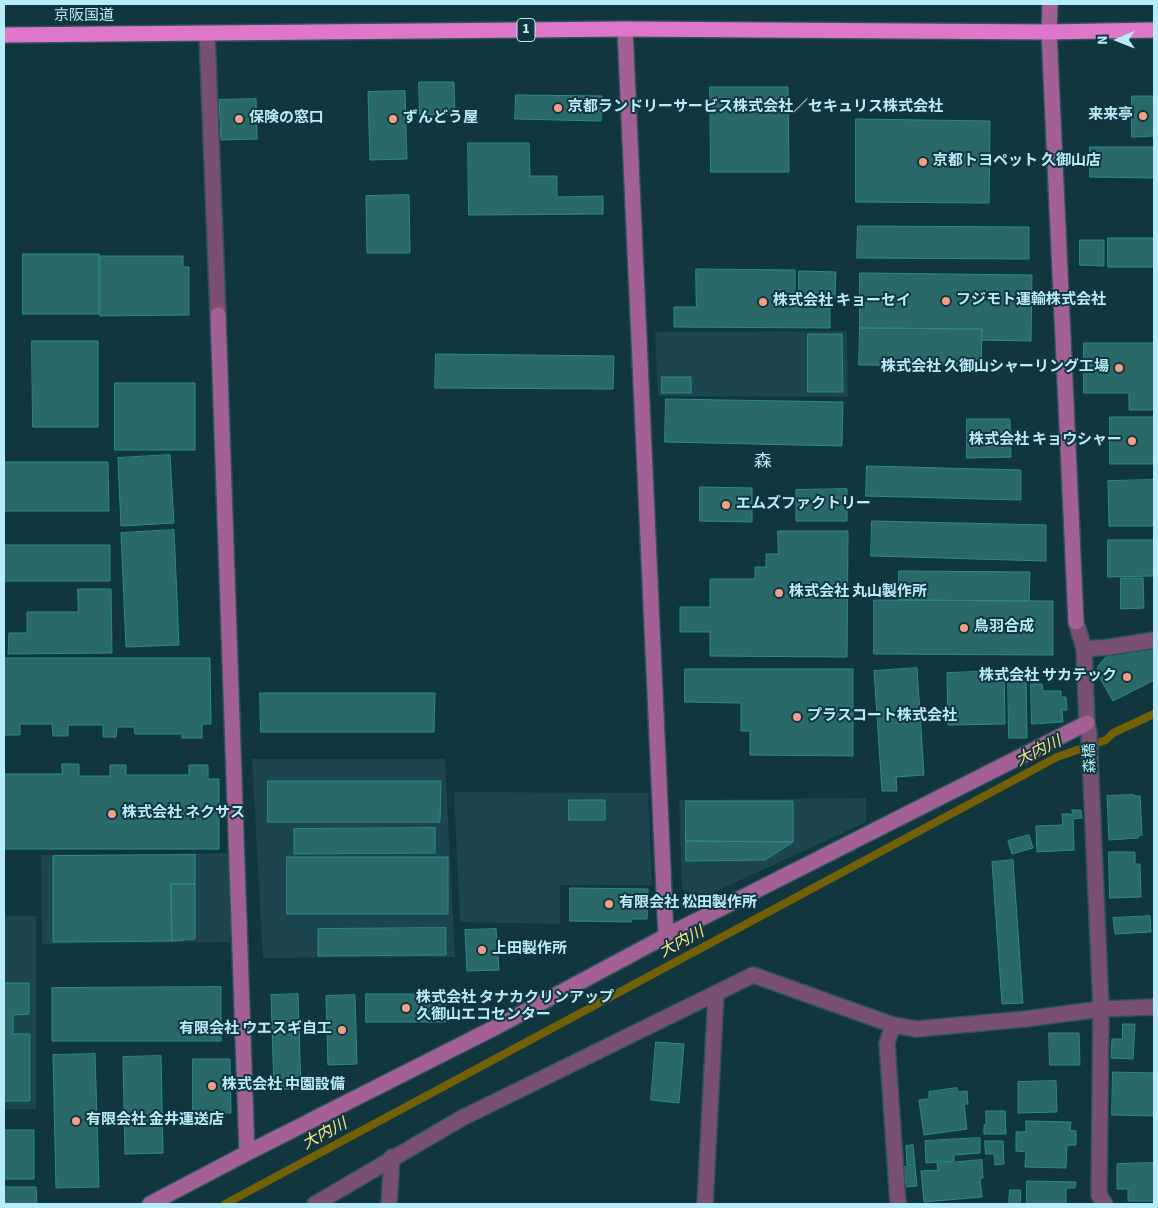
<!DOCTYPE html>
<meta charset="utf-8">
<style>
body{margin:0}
#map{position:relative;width:1158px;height:1208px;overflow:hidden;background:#11363e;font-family:"Source Sans 3",sans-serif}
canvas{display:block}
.frame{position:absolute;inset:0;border:5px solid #b9ecf9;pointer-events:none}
.north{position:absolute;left:1093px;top:15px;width:50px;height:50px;-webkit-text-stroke:4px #11363e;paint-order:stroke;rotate:269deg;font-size:14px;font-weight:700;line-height:20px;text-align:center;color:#b9ecf9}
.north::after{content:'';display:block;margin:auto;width:18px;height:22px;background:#b9ecf9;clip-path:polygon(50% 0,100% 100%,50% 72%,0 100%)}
</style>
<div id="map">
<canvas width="1158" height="1208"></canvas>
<div class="frame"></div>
<div class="north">N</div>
</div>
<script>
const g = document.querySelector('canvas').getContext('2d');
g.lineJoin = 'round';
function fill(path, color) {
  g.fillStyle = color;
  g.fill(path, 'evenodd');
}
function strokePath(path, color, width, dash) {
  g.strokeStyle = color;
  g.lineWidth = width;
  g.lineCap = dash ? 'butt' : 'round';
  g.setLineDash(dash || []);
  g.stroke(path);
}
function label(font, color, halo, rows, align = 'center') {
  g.font = font + ' "Source Sans 3","Noto Sans JP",sans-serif';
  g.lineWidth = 4;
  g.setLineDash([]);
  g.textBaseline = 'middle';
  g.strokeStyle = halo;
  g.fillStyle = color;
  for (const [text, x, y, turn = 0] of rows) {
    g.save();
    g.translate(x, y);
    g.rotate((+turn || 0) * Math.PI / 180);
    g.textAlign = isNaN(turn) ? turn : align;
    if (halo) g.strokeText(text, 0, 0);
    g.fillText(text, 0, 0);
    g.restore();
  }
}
const built = new Path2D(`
 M 847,331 L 848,397 L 658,396 L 655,332 Z
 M 252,759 L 445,759 L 455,957 L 263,958 Z
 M 454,792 L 648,793 L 652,885 L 560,885 L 560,924 L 460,922 Z
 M 866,798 L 866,822 L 700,899 L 682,889 L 679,800 Z
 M 229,853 L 230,942 L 42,944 L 41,855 Z
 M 4,916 L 36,916 L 36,1109 L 4,1109 Z`);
const stream = new Path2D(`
 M 225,1204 L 1057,757 L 1106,740 L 1113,733 L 1154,714`);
const building = new Path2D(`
 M 419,82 L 454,82 L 455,114 L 420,115 Z
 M 710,87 L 788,87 L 789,172 L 711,172 Z
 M 405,91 L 407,159 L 370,160 L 368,92 Z
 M 516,95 L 602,96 L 601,121 L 515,119 Z
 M 1132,96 L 1154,96 L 1154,136 L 1132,137 Z
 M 256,99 L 257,139 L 221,140 L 219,100 Z
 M 856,119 L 990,121 L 989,203 L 856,202 Z
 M 468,143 L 529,143 L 530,176 L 557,176 L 557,197 L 603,196 L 603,214 L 469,215 Z
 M 1090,147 L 1154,147 L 1154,178 L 1090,177 Z
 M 409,195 L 410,253 L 367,253 L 366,196 Z
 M 858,226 L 1029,227 L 1029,259 L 857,258 Z
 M 1108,238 L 1154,238 L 1154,267 L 1108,267 Z
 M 1080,240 L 1104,240 L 1104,266 L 1080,265 Z
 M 23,254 L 99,254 L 99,314 L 23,314 Z
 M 100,256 L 183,256 L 183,267 L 189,267 L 189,315 L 100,316 Z
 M 696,269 L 795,270 L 795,298 L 830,298 L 830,328 L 674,327 L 674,307 L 696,307 Z
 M 799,271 L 836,272 L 835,298 L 799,298 Z
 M 860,273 L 1032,275 L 1031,341 L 981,340 L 982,329 L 860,328 Z
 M 860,328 L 982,329 L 981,366 L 859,365 Z
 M 808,334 L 842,334 L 843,392 L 808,392 Z
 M 32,341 L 98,341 L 98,427 L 33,427 Z
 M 1084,343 L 1154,343 L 1154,410 L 1129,410 L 1129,393 L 1084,393 Z
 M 436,354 L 614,356 L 613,389 L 435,388 Z
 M 662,377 L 691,377 L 691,393 L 662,393 Z
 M 115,383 L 195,383 L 195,450 L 115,450 Z
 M 666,399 L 843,402 L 842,446 L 665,442 Z
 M 1110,417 L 1154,417 L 1154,464 L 1110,464 Z
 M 967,419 L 1010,419 L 1011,457 L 967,458 Z
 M 170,455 L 174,523 L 121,526 L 118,458 Z
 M 4,462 L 108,462 L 109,511 L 4,511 Z
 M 867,466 L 1021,470 L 1021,500 L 866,496 Z
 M 1154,480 L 1154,526 L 1109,526 L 1108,481 Z
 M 700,487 L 752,488 L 752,522 L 700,521 Z
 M 847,489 L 847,521 L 796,521 L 796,490 Z
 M 872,521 L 1046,525 L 1046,561 L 871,556 Z
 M 174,530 L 179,645 L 126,647 L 121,533 Z
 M 778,531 L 848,531 L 847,657 L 710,656 L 710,632 L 680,632 L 680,607 L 710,607 L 710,579 L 755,579 L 755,567 L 766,567 L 766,554 L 778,554 Z
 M 1108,540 L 1154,540 L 1154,576 L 1108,577 Z
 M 4,545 L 110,545 L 110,581 L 4,581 Z
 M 899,571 L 1030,572 L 1029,601 L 899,600 Z
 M 1121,578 L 1143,578 L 1144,608 L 1121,609 Z
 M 78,589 L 111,589 L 112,653 L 8,654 L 9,633 L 27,633 L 27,612 L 78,612 Z
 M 874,600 L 1053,601 L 1053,655 L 874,654 Z
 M 1154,649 L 1154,680 L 1113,701 L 1097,673 L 1098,666 L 1110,652 Z
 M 4,658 L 210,658 L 211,724 L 202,724 L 202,738 L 182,738 L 182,734 L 135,734 L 134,727 L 117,727 L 116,737 L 103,737 L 103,725 L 68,725 L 68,736 L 53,736 L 52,724 L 20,724 L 20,735 L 4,735 Z
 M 917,668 L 924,775 L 896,777 L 897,791 L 882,791 L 874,671 Z
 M 685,669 L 853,669 L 853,756 L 750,755 L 750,731 L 741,731 L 741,703 L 685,702 Z
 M 1008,670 L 1026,670 L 1027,738 L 1009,738 Z
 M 1004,671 L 1005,724 L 948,725 L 947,673 Z
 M 1031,684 L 1042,684 L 1043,691 L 1061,691 L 1061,697 L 1066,697 L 1067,710 L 1062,710 L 1063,722 L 1032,724 Z
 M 260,693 L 435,693 L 434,732 L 261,732 Z
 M 62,764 L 79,764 L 79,776 L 110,776 L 110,765 L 126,765 L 126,775 L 189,775 L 189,765 L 208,765 L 208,779 L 219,779 L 219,849 L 4,849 L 4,774 L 62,774 Z
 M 268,781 L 441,781 L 440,822 L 268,822 Z
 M 1134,795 L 1134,796 L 1140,796 L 1142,835 L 1138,836 L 1138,838 L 1109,840 L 1107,796 Z
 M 569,800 L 605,800 L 605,820 L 569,820 Z
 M 686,801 L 793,801 L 793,842 L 686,841 Z
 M 1072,810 L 1081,810 L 1082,818 L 1073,819 L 1074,850 L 1037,852 L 1036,826 L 1063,825 L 1062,814 L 1073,814 Z
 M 435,828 L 435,853 L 294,854 L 294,829 Z
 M 1029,835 L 1033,848 L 1012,854 L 1008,841 Z
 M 686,841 L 793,842 L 765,860 L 686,861 Z
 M 1109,852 L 1135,852 L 1135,864 L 1140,864 L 1141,897 L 1110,898 Z
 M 195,855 L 195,884 L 171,884 L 172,941 L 53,942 L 53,856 Z
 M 287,857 L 448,857 L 448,914 L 287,914 Z
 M 1013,860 L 1023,1003 L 1002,1004 L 992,862 Z
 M 171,884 L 195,884 L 195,939 L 172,941 Z
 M 570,888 L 648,889 L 647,919 L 632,919 L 631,922 L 570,921 Z
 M 1150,916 L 1151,932 L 1115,934 L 1113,918 Z
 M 446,928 L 446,955 L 318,956 L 318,929 Z
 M 496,929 L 499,970 L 467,971 L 465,930 Z
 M 4,983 L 29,983 L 29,1014 L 13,1015 L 13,1034 L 30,1034 L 30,1101 L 4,1101 Z
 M 221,987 L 221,1041 L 52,1041 L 52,988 Z
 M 298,994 L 301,1089 L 274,1089 L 271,995 Z
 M 366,994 L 446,994 L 446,1022 L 366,1022 Z
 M 355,995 L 357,1064 L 328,1065 L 326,996 Z
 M 1123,1024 L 1135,1024 L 1133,1059 L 1111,1058 L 1112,1039 L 1122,1039 Z
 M 1049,1033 L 1079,1033 L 1080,1065 L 1050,1065 Z
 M 656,1042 L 684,1044 L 679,1103 L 651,1100 Z
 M 95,1054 L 99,1187 L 56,1188 L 53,1055 Z
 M 161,1056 L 163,1153 L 125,1154 L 123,1057 Z
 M 193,1059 L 230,1059 L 231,1113 L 193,1113 Z
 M 1113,1072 L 1154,1073 L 1154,1116 L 1112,1115 Z
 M 1056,1081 L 1057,1112 L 1018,1113 L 1018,1082 Z
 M 957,1088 L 958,1092 L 967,1091 L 968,1104 L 964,1104 L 967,1129 L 924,1135 L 919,1100 L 929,1099 L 929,1092 Z
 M 986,1111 L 1005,1111 L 1006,1134 L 984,1134 L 984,1125 L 986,1125 Z
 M 1026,1121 L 1071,1122 L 1070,1130 L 1076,1131 L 1076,1145 L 1067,1145 L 1066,1168 L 1025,1167 L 1026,1152 L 1016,1151 L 1016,1132 L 1026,1132 Z
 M 4,1130 L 34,1130 L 34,1179 L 4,1179 Z
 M 980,1138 L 980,1153 L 954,1155 L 954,1161 L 926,1163 L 925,1141 Z
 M 985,1141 L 1003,1141 L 1004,1164 L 995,1165 L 994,1154 L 986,1154 Z
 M 913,1145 L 915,1165 L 907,1165 L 906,1146 Z
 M 982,1160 L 983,1178 L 980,1178 L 982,1197 L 924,1202 L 921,1171 L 938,1170 L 937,1164 Z
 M 1154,1163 L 1154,1201 L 1128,1201 L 1128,1189 L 1117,1189 L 1117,1164 Z
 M 915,1166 L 917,1186 L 906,1187 L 904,1167 Z
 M 1027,1181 L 1076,1182 L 1075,1188 L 1066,1188 L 1066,1204 L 1027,1204 Z
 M 4,1187 L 36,1187 L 37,1204 L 4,1204 Z
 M 1010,1190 L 1021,1190 L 1020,1204 L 1009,1204 Z`);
const street = new Path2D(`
 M 207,34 L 218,315
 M 1076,622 L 1084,649 L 1110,647 L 1154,640
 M 1084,649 L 1087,723 L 1089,733 L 1101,1009 L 1099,1195 L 1105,1204
 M 893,1025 L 887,1043 L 898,1204
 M 315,1204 L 462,1118 L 753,975 L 893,1025 L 917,1029 L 1025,1019 L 1101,1009 L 1154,1007
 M 389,1204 L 392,1157
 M 705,1204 L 716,993`);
const secondary = new Path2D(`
 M 1050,4 L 1049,32 L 1076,622
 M 625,29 L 666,936
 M 218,315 L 247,1153
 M 150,1204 L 247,1153 L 496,1027 L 666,936 L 1087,723`);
const highway = new Path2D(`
 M 4,35 L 625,29 L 1049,32 L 1154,30`);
const markers = [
 [558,108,5,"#f49e88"],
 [1143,116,5,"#f49e88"],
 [239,119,5,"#f49e88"],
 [393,119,5,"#f49e88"],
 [923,162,5,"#f49e88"],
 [946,301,5,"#f49e88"],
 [763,302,5,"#f49e88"],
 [1119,368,5,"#f49e88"],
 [1132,441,5,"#f49e88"],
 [726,505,5,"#f49e88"],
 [779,593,5,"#f49e88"],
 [964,628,5,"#f49e88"],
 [1127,677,5,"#f49e88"],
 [797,717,5,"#f49e88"],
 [112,814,5,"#f49e88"],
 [609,904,5,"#f49e88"],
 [482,950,5,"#f49e88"],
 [406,1008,5,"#f49e88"],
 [342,1030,5,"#f49e88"],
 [212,1086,5,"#f49e88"],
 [76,1121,5,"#f49e88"]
];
const shields = [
 [526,30,18]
];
const shieldNames = [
 ["1",526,30]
];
const streetNames = [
 ["京阪国道",84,17],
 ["森橋",1091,758,-92]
];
const poiNames = [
 ["京都ランドリーサービス株式会社／セキュリス株式会社",568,108],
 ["来来亭",1133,116,"right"],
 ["保険の窓口",249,119],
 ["ずんどう屋",403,119],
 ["京都トヨペット 久御山店",933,162],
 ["フジモト運輸株式会社",956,301],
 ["株式会社 キョーセイ",773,302],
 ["株式会社 久御山シャーリング工場",1109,368,"right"],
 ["株式会社 キョウシャー",1122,441,"right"],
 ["エムズファクトリー",736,505],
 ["株式会社 丸山製作所",789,593],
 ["鳥羽合成",974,628],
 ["株式会社 サカテック",1117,677,"right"],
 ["プラスコート株式会社",807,717],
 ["株式会社 ネクサス",122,814],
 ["有限会社 松田製作所",619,904],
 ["上田製作所",492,950],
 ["株式会社 タナカクリンアップ",416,999],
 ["久御山エコセンター",416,1016],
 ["有限会社 ウエスギ自工",332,1030,"right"],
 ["株式会社 中園設備",222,1086],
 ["有限会社 金井運送店",86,1121]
];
const waterNames = [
 ["大内川",1039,752,-26],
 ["大内川",682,943,-28],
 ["大内川",325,1135,-28]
];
const quarterNames = [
 ["森",763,463]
];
fill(built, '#1c454e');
strokePath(stream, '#725f06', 8);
fill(building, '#296a69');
strokePath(building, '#288b8b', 1);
strokePath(street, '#2c535c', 18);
strokePath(secondary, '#2c535c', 18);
strokePath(highway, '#2c535c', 18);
strokePath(street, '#7a5071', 15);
strokePath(secondary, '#a36095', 15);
strokePath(highway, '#de77ca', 15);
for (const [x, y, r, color] of markers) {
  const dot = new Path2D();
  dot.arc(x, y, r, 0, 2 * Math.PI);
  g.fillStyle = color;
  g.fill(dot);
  strokePath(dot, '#11363e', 2);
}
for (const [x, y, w] of shields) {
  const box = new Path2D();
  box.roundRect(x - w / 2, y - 11.5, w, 23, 4);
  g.fillStyle = '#11363e';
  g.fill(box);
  strokePath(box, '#b9ecf9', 1);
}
label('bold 14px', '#b9ecf9', null, shieldNames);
label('15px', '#b9ecf9', '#11363e', streetNames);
label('bold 15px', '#b9ecf9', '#11363e', poiNames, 'left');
label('italic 16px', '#fbe286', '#11363e', waterNames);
label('18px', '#b9ecf9', '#11363e', quarterNames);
</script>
